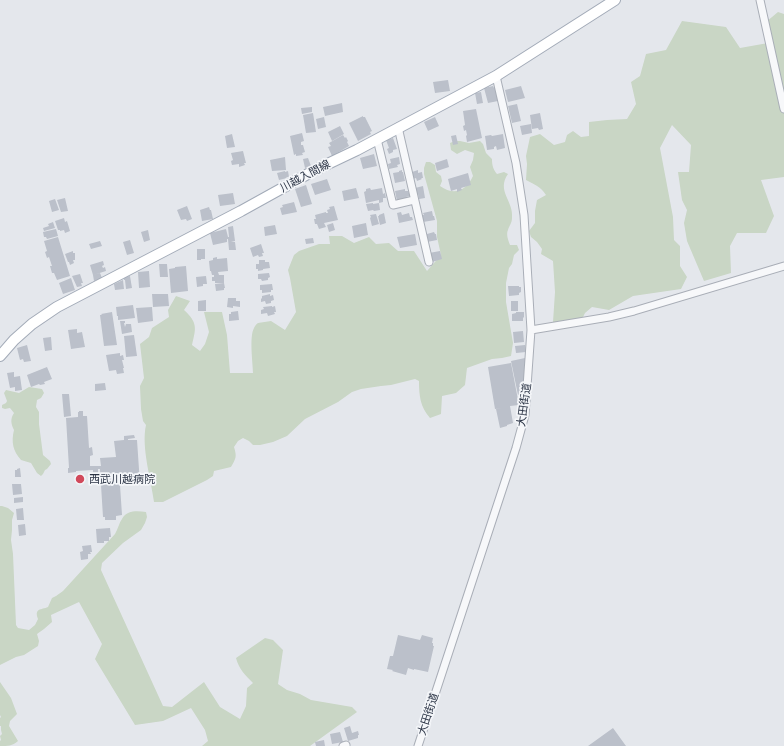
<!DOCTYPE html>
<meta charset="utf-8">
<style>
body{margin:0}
canvas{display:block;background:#e4e7ec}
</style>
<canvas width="784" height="746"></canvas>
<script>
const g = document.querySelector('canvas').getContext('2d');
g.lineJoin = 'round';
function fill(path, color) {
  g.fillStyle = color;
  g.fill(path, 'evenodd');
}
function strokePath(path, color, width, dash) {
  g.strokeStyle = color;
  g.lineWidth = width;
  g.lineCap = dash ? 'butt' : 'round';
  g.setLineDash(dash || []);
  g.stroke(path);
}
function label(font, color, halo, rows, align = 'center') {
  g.font = font + ' "Exo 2","Noto Sans JP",sans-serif';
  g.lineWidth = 3.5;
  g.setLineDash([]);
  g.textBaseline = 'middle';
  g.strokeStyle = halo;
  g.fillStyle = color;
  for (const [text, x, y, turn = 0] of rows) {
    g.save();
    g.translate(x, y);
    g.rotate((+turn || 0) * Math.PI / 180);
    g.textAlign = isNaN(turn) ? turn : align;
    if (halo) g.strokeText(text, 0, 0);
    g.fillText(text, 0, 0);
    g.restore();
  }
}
const green = new Path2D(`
 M 778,12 L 784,14 L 784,177 L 761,180 L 774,216 L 766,233 L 737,233 L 730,246 L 731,273 L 704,281 L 687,241 L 684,223 L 687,210 L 682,200 L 678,172 L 689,172 L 691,145 L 672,125 L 660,148 L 673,217 L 674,240 L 680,246 L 680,266 L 687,277 L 681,289 L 633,296 L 609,310 L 592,307 L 585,313 L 582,319 L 558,329 L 553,322 L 555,292 L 553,261 L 541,254 L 542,249 L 537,242 L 531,237 L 529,231 L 535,223 L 535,211 L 537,200 L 546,195 C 541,187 534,184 526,180 L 527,164 L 526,156 L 530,137 L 540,134 L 554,145 L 565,142 L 567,135 L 573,131 L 581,137 L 589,136 L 589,122 L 607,120 L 627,119 L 636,104 L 631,82 L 640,76 L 646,54 L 666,50 L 682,21 L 726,27 L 740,48 L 768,43 L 766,22 Z
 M 455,141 L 460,141 L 469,143 L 480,141 L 483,144 L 486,153 L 492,159 C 492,165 493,169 497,174 L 504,172 L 508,174 C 496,191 514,201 512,218 C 512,223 509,226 508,230 C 506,234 508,240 510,245 L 517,245 L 519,250 L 514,255 L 512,264 L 509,268 L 506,283 L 506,302 L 513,343 L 511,356 L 502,358 L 492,359 L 467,368 L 465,385 L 456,393 L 442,396 L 441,414 L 430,418 C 420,407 419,395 419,381 L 415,379 L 391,385 L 381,386 L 361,389 L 352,392 L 338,402 L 305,419 L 287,436 L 273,442 L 260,445 L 253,445 L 249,441 L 243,438 L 238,441 L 234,447 C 237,457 236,458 231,467 L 214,471 L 213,476 L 207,480 L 163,502 L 154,502 C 151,479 141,447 146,425 L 143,421 L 141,409 L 140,386 L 144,378 L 140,344 L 149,337 L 152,328 L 169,317 L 168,310 L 176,296 L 190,301 L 184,310 C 198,323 196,328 192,345 L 200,351 L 205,344 L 209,332 L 204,312 L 222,312 L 227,335 L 230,373 L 253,373 C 253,363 249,337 254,328 C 255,326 256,324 258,323 L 271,321 L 285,330 L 296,312 L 290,278 L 288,270 L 294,255 L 299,251 L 319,244 L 330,244 L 329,236 L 342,236 L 354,243 L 369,237 L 376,244 L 389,243 L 398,251 L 414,251 L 427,271 L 441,255 L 437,237 L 437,221 L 424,174 L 424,168 L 426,162 L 430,162 L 435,165 L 436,172 L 441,176 L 442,181 L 440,186 C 454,196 466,191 473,176 L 470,167 L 473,160 L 474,153 L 465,150 L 457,154 L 451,150 L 450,143 Z
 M 29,387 L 42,389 L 44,393 L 41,398 L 37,400 L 36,407 L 39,412 L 39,424 L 43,455 L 50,461 L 51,464 L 47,469 L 45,470 L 43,474 L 41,476 L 37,473 L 31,463 L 21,460 C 13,451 11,442 14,430 C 11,424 10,419 14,413 L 10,408 L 5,409 L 2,408 L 2,405 L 6,403 L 7,401 L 4,393 L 6,390 L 19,393 Z
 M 0,506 L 2,506 L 8,508 L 14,513 L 12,520 L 12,530 L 11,540 L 13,554 L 16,625 L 18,628 L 29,630 L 35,625 L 38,619 C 34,608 41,610 48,607 L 52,598 L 56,596 L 63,591 L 115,534 C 118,529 119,523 122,519 C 127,510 137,511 146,512 L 147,517 L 145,523 L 141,530 L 123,543 L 102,563 L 101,570 L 163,706 L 172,707 L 204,682 L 220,707 L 240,719 L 246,706 L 247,688 L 253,683 C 245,675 239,669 236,658 L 265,638 L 273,640 L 283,650 L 278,684 L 287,690 L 300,694 L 311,700 L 352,707 L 357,712 L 310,746 L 202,746 L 208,741 L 205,730 L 191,708 L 163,721 L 135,725 L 95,659 L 102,644 L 79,602 L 51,615 L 52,622 L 44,629 L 37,634 L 39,641 L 38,646 L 24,655 L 16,657 L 0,665 Z
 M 0,682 L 11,698 L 17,714 L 10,721 L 9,726 L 18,741 C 12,746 8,746 0,746 L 0,741 L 1,740 L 0,736 L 2,734 L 1,730 L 1,726 L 0,726 L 0,718 L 1,717 L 0,715 Z`);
const building = new Path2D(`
 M 448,80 L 450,91 L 435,93 L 433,82 Z
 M 493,86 L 494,88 L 495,88 L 498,101 L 488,103 L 484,88 Z
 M 521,86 L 525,98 L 508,102 L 505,90 Z
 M 481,92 L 483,103 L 477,104 L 475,93 Z
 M 342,103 L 343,112 L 325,116 L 323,107 Z
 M 517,104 L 521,121 L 512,123 L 508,106 Z
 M 312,107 L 312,112 L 302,114 L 301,108 Z
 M 476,109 L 482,138 L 467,142 L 466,136 L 467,135 L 466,130 L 464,131 L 463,126 L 465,125 L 463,111 Z
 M 313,113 L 316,132 L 306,133 L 303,115 Z
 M 540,113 L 543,129 L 539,130 L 538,128 L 532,129 L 530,115 Z
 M 363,116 L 363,117 L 365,117 L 372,131 L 370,132 L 371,134 L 358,141 L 349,123 Z
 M 324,117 L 326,127 L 318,129 L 316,119 Z
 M 435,117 L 439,126 L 428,131 L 424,122 Z
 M 531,124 L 532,133 L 522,135 L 520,126 Z
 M 340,126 L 344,134 L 332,141 L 328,132 Z
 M 302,133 L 304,141 L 301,142 L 301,145 L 303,145 L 305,152 L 302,153 L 303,155 L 296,156 L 296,154 L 294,155 L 290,136 Z
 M 232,134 L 235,147 L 227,148 L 225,136 Z
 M 503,134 L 505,148 L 497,150 L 496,146 L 494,147 L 494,149 L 487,150 L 485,136 L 491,135 L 492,136 Z
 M 343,135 L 345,138 L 346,137 L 348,141 L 347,142 L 349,146 L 332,156 L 328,147 L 331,146 L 329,143 Z
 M 456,135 L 458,144 L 453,145 L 451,136 Z
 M 393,138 L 397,149 L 393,150 L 393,152 L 389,154 L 387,149 L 389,148 L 386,140 Z
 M 243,151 L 246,163 L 244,163 L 245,165 L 239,167 L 239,164 L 232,165 L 231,161 L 233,160 L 231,153 Z
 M 374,154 L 377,166 L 363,169 L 360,158 Z
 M 285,157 L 286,170 L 272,171 L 270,160 Z
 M 399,157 L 400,164 L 397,165 L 398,167 L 389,169 L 388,164 L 391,163 L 390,159 Z
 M 308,158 L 311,166 L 305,168 L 303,159 Z
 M 447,159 L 449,167 L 437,171 L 435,163 Z
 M 402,170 L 402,172 L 403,172 L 405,181 L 395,183 L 393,173 L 399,172 L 399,171 Z
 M 418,170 L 418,173 L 422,172 L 423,178 L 421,178 L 422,179 L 417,181 L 416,178 L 413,179 L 412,172 Z
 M 285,171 L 285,172 L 288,171 L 289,177 L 286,177 L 287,178 L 279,180 L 277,173 Z
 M 468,173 L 471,185 L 461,188 L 462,190 L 457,192 L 457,189 L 451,191 L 448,179 Z
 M 327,179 L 331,190 L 315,195 L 311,184 Z
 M 306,185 L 312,204 L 301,207 L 295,189 Z
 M 423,186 L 425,198 L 419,199 L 418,194 L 416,195 L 415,188 Z
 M 356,188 L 359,198 L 344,201 L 342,191 Z
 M 370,188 L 371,190 L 382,188 L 383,194 L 385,193 L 386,198 L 383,198 L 383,202 L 379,203 L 379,200 L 366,203 L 364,192 L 366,191 L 366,189 Z
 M 405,189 L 405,191 L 408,191 L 410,196 L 406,197 L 407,198 L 397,201 L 395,191 Z
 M 233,193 L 235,204 L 220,206 L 218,195 Z
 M 65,198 L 68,211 L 61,212 L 57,200 Z
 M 55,199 L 59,210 L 52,212 L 49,201 Z
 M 294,202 L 297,212 L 282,215 L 280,208 L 283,207 L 282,205 Z
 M 373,203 L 373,204 L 379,203 L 380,210 L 374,211 L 373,210 L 368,211 L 366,204 Z
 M 187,206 L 192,219 L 187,221 L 186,219 L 181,220 L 177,210 Z
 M 334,206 L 338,220 L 324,223 L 326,227 L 319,229 L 317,224 L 315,224 L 314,219 L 316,219 L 315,215 L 326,212 L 326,213 L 328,213 L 327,210 L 330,209 L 329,207 Z
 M 209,207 L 210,210 L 211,210 L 213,219 L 202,221 L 200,210 Z
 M 432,211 L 433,216 L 434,216 L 435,220 L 423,222 L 421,215 L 424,215 L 423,213 Z
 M 401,212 L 402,215 L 409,213 L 410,217 L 412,217 L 413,220 L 399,223 L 397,213 Z
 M 384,213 L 386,223 L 380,225 L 378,216 L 379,216 L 379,215 Z
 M 376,214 L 379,224 L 372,226 L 370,218 L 371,217 L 370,215 Z
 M 64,218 L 65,222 L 67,221 L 70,231 L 65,233 L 64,230 L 60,231 L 60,230 L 58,230 L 55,221 Z
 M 53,222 L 55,228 L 44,231 L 43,228 L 49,226 L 48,224 Z
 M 333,223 L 335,230 L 329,232 L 327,225 Z
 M 366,223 L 368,235 L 354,238 L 352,226 Z
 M 275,225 L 277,234 L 265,236 L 264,227 Z
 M 233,226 L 235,241 L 231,242 L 235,242 L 236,250 L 229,250 L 228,239 L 227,239 L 227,242 L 213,245 L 210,233 L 226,229 L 228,237 L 229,237 L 228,227 Z
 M 56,229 L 58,236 L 47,239 L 46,237 L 44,237 L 43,232 Z
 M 148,230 L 150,240 L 144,242 L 141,232 Z
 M 434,232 L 435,234 L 436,234 L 437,240 L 427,242 L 426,236 L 427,236 L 427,234 Z
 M 415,234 L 417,245 L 400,248 L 397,237 Z
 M 58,237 L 70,276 L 57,280 L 54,273 L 52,273 L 50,266 L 52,266 L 49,257 L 47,258 L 45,252 L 47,251 L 44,241 Z
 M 313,238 L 314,243 L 306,244 L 305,239 Z
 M 130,240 L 134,253 L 127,255 L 123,242 Z
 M 100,241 L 102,246 L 91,249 L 89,244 Z
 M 261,244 L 264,253 L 262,253 L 263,256 L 259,257 L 258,255 L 253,257 L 250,248 Z
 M 197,249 L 205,249 L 205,259 L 201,259 L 201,260 L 197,260 Z
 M 73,251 L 73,253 L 75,253 L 75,260 L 73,260 L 74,263 L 70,265 L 69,262 L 68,262 L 65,254 Z
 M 440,251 L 442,259 L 432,262 L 429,253 Z
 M 217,257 L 217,259 L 227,258 L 228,271 L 218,272 L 219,275 L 224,275 L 224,283 L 215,283 L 215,281 L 212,281 L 212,277 L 214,277 L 214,275 L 212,275 L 211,271 L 210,271 L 209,261 L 213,260 L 213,258 Z
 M 259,260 L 265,260 L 265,262 L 269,262 L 270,268 L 263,269 L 263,270 L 258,271 L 258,269 L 256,269 L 256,264 L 259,264 Z
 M 103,261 L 104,265 L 102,266 L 103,268 L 105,267 L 106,271 L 93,275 L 90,265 Z
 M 159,264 L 167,264 L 168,277 L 160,277 Z
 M 186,266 L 188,291 L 171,293 L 169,269 L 175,268 L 175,267 Z
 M 149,271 L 150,287 L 139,288 L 138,272 Z
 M 100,273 L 102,278 L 94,281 L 93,275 Z
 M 269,273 L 270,277 L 268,278 L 268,280 L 262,281 L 261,279 L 258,279 L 258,274 Z
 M 80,274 L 83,283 L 81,283 L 82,286 L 77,287 L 72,276 Z
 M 130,276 L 132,288 L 126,289 L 125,280 L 124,280 L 124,277 Z
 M 206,276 L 207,284 L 203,284 L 203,286 L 197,287 L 196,277 Z
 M 71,278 L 75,290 L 63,294 L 59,283 Z
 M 123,280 L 124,289 L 115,290 L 114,284 Z
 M 224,283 L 225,288 L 224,288 L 224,290 L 216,291 L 215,284 Z
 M 272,284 L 273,290 L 271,290 L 271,292 L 262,293 L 262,290 L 260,290 L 260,285 Z
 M 508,286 L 519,286 L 519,287 L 521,287 L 521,292 L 519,293 L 519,295 L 509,296 Z
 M 152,294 L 168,294 L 169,306 L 153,307 Z
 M 270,294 L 270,296 L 273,295 L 274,300 L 271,301 L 271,303 L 266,304 L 265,301 L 261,302 L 261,299 L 262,298 L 262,296 Z
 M 228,298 L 236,298 L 236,301 L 240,301 L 240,307 L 233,306 L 233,308 L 227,307 Z
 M 206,300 L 206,311 L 198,311 L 198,301 Z
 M 511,301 L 518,301 L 518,311 L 511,311 Z
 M 133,305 L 135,318 L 118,320 L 118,316 L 117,316 L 116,307 Z
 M 272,306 L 272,307 L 275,306 L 276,312 L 274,312 L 275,314 L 268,316 L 267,313 L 261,314 L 261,310 L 264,309 L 263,307 Z
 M 152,307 L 153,321 L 138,323 L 136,308 Z
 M 238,311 L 239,320 L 229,321 L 229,314 L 231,314 L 231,312 Z
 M 112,312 L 117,345 L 104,346 L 100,315 L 102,315 L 101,314 Z
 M 516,312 L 524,312 L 524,317 L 523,318 L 523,321 L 512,321 L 512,314 L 516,313 Z
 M 120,321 L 125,321 L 125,323 L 124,323 L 125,327 L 126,324 L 131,324 L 132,332 L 122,334 Z
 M 77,329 L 77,333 L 82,332 L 85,347 L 71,349 L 68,330 Z
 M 523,331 L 524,342 L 514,343 L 513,332 Z
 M 134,335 L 137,356 L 126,357 L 124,336 Z
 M 51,337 L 52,350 L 45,351 L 43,338 Z
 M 27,345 L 31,361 L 24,362 L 23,359 L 20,360 L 17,348 Z
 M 525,345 L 526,352 L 516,353 L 515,346 Z
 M 120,353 L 120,356 L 123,355 L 124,360 L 122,360 L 124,368 L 123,368 L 124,373 L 117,374 L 116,370 L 109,371 L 106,355 Z
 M 525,358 L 524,394 L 518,395 L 511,361 Z
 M 511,363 L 519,405 L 510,406 L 513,423 L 507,425 L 507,426 L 500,428 L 496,409 L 502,408 L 495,409 L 488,367 Z
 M 47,367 L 52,379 L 44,382 L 45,384 L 40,385 L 39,384 L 31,387 L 27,375 Z
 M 14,372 L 14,377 L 20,376 L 22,390 L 15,391 L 15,387 L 10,388 L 7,373 Z
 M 105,383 L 106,390 L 95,391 L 95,384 Z
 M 62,394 L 69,394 L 71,416 L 64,417 Z
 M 79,411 L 83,411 L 83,416 L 87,416 L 89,448 L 92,447 L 93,455 L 90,456 L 90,466 L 101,466 L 100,458 L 116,457 L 114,441 L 124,440 L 124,436 L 134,435 L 135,438 L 128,439 L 128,440 L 137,440 L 140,484 L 120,485 L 122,515 L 116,516 L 116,520 L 105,520 L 105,517 L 103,517 L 100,469 L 98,469 L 98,474 L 93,475 L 93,470 L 76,471 L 76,472 L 68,473 L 68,468 L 69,468 L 66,418 L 78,417 L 78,412 L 79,412 Z
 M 20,468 L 21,477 L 15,477 L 15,470 L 17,470 L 17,469 Z
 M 12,484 L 21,484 L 22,494 L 13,495 Z
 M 23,497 L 23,502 L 14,503 L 14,498 Z
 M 23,508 L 24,520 L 17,520 L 16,509 Z
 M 25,524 L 26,535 L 19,536 L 18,525 Z
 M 110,528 L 111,537 L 109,537 L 109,541 L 104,541 L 104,543 L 97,543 L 96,529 Z
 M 91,545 L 92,552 L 90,552 L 91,554 L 88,554 L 88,559 L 81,560 L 80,552 L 83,551 L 82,546 Z
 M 398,635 L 420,640 L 422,635 L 433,638 L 432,643 L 433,643 L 433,646 L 434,646 L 428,672 L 414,669 L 414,670 L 408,668 L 406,675 L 392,671 L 393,670 L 387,669 L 390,656 L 393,656 Z
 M 350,726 L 352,733 L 358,731 L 359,735 L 358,735 L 358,738 L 348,741 L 344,728 Z
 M 613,728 L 626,746 L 588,746 Z
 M 340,732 L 343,742 L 332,744 L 330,734 Z
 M 324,740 L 325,746 L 316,746 L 315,742 Z`);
const minor = new Path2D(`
 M 760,0 L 784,109
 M 398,127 L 429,262
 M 377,139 L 393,205 L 414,200
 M 531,330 L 609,317 L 634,311 L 784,266
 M 343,746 L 346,745
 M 418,746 L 516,448 L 525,415 L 531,330 L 524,215 L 516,163 L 496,76`);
const primary = new Path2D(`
 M 0,356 L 14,340 L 32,324 L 57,307 L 241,211 L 315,170 L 357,150 L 496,76 L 615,0`);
const markers = [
 [80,479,5,"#d1495b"]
];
const streetNames = [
 ["川越入間線",305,176,-28],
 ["大田街道",524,405,-82],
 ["大田街道",428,714,-72]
];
const poiNames = [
 ["西武川越病院",89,479]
];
fill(green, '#c9d6c5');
fill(building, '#bbc0ca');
strokePath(minor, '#a9aeb7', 9);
strokePath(primary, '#a3abb8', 12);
strokePath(minor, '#f7f8fa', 7);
strokePath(primary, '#fff', 10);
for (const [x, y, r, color] of markers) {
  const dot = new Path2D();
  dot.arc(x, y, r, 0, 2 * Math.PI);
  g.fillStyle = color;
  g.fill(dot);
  strokePath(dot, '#f4f6f9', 1.5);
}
label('11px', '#2b3445', '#f4f6f9', streetNames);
label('11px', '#2b3445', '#f4f6f9', poiNames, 'left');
</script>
